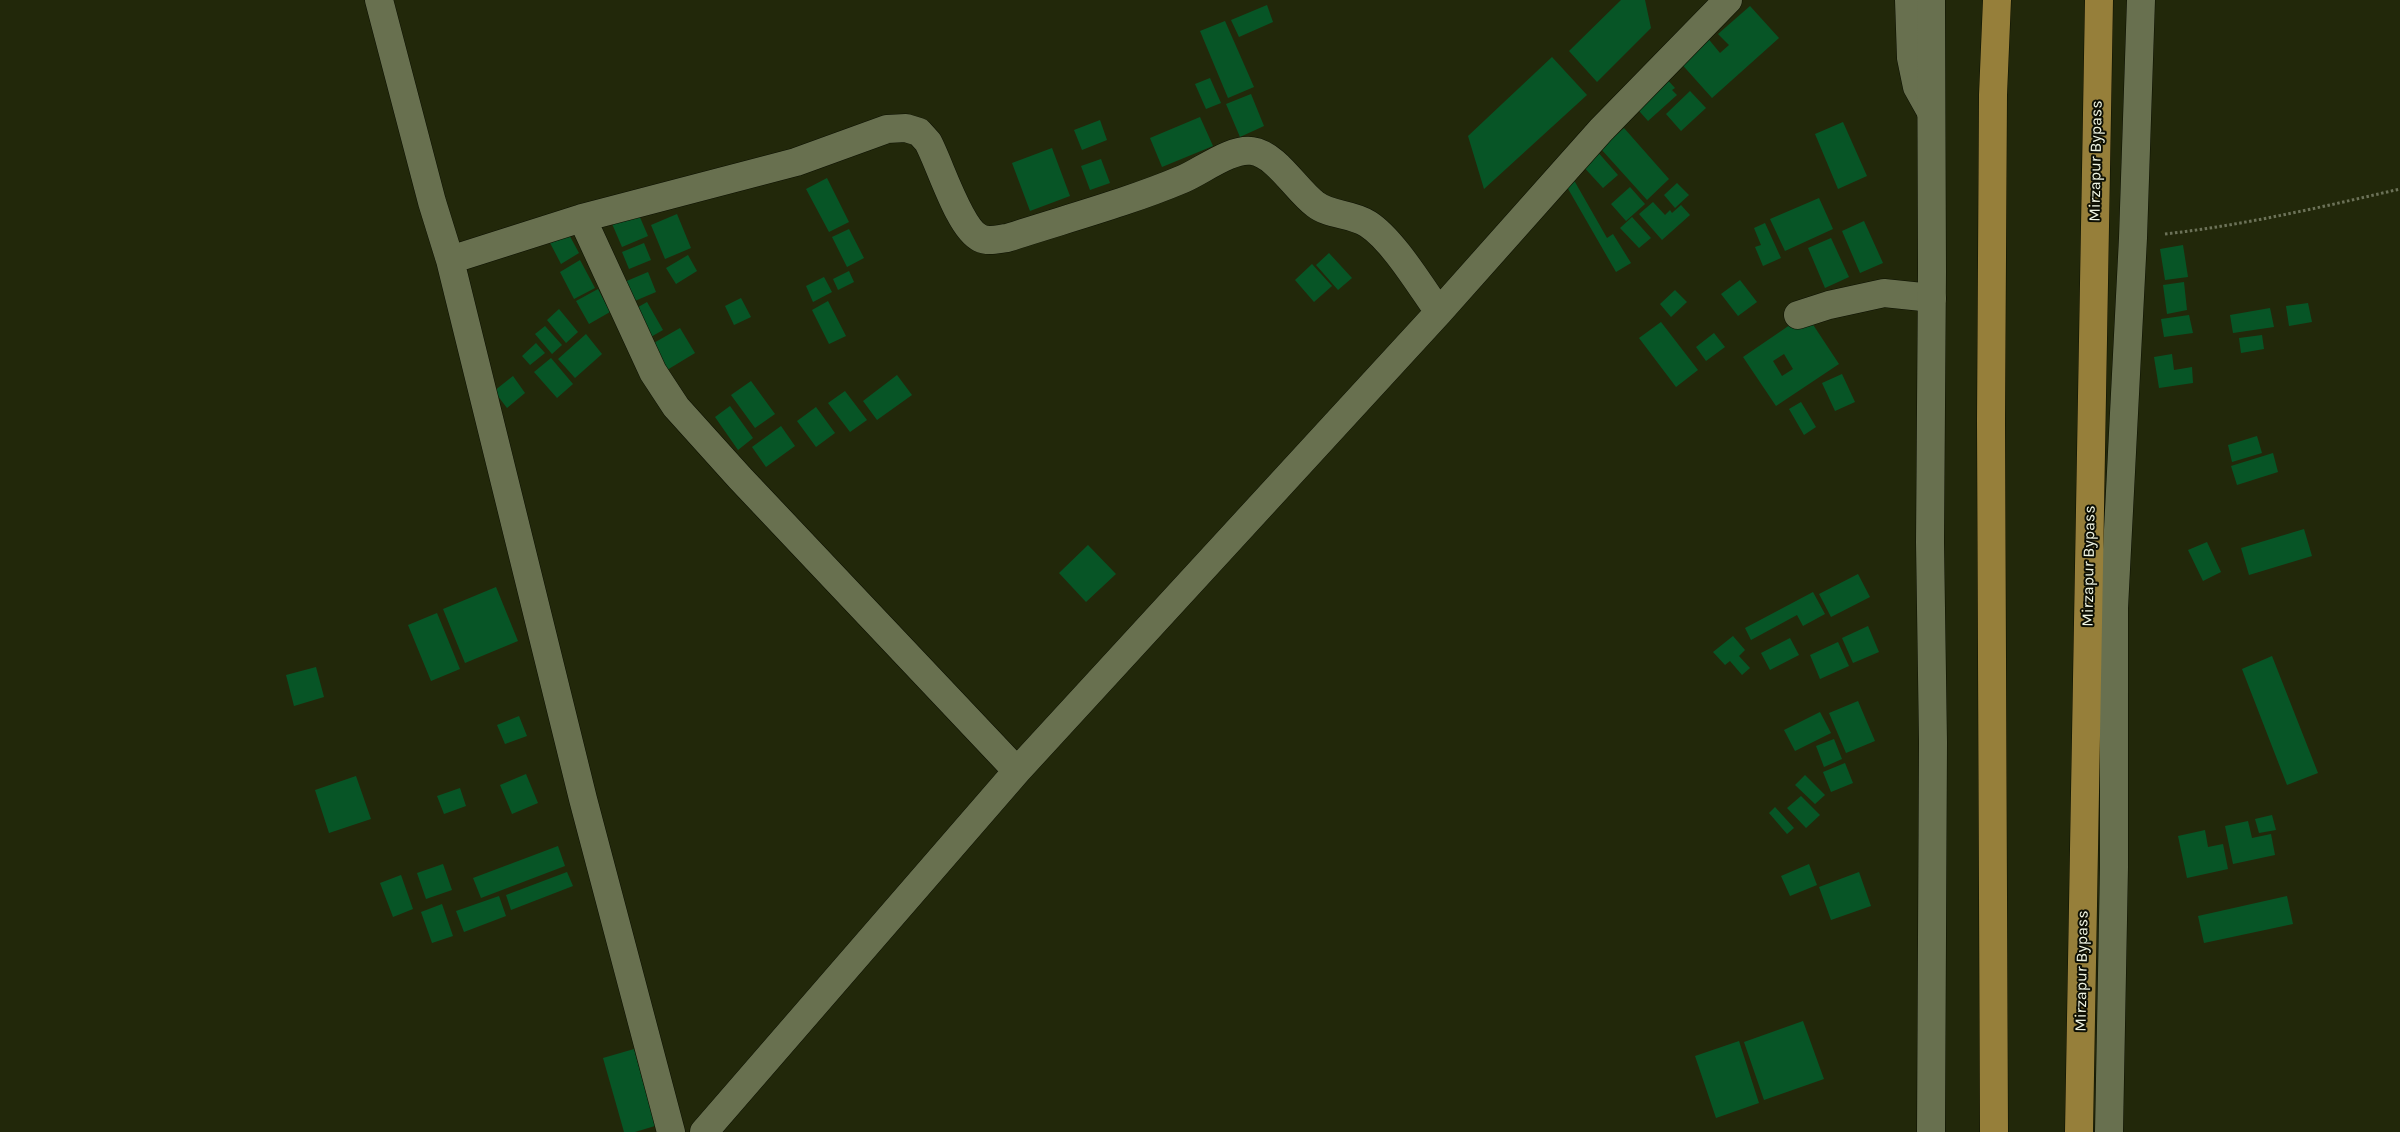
<!DOCTYPE html>
<style>
body{margin:0}
canvas{display:block;background:#22280a}
</style>
<canvas width="2400" height="1132"></canvas>
<script>
const g = document.querySelector('canvas').getContext('2d');
g.lineJoin = 'round';
function fill(path, color) {
  g.fillStyle = color;
  g.fill(path, 'evenodd');
}
function strokePath(path, color, width, dash) {
  g.strokeStyle = color;
  g.lineWidth = width;
  g.lineCap = dash ? 'butt' : 'round';
  g.setLineDash(dash || []);
  g.stroke(path);
}
function label(font, color, halo, rows, align = 'center') {
  g.font = font + ' Karla,sans-serif';
  g.lineWidth = 4;
  g.setLineDash([]);
  g.textBaseline = 'middle';
  g.strokeStyle = halo;
  g.fillStyle = color;
  for (const [text, x, y, turn = 0] of rows) {
    g.save();
    g.translate(x, y);
    g.rotate((+turn || 0) * Math.PI / 180);
    g.textAlign = isNaN(turn) ? turn : align;
    if (halo) g.strokeText(text, 0, 0);
    g.fillText(text, 0, 0);
    g.restore();
  }
}
const building = new Path2D(`
 M 1621,0 L 1645,0 L 1651,28 L 1597,82 L 1569,51 Z
 M 1267,5 L 1273,22 L 1239,37 L 1231,20 Z
 M 1750,6 L 1779,38 L 1712,98 L 1678,60 L 1706,36 L 1720,53 L 1729,45 L 1718,34 Z
 M 1225,21 L 1254,87 L 1228,98 L 1200,31 Z
 M 1552,57 L 1587,95 L 1484,189 L 1468,136 Z
 M 1664,76 L 1675,88 L 1672,90 L 1677,95 L 1648,121 L 1633,104 Z
 M 1210,78 L 1221,103 L 1206,109 L 1195,84 Z
 M 1690,91 L 1706,108 L 1681,131 L 1666,114 Z
 M 1251,94 L 1264,126 L 1240,137 L 1226,104 Z
 M 1200,117 L 1213,146 L 1162,167 L 1150,138 Z
 M 1100,120 L 1107,140 L 1082,150 L 1074,130 Z
 M 1843,122 L 1867,176 L 1838,189 L 1815,134 Z
 M 1624,128 L 1669,179 L 1647,200 L 1601,149 Z
 M 1052,148 L 1070,196 L 1030,211 L 1012,163 Z
 M 1596,150 L 1618,175 L 1603,188 L 1581,164 Z
 M 1101,159 L 1110,183 L 1090,190 L 1081,166 Z
 M 1571,175 L 1607,238 L 1613,234 L 1631,263 L 1616,272 L 1563,180 Z
 M 827,178 L 849,222 L 829,232 L 806,189 Z
 M 1677,183 L 1689,195 L 1675,208 L 1664,195 Z
 M 1630,187 L 1645,204 L 1626,221 L 1611,204 Z
 M 1819,198 L 1833,229 L 1785,251 L 1770,219 Z
 M 1653,202 L 1665,215 L 1670,210 L 1672,213 L 1681,205 L 1690,215 L 1662,240 L 1639,214 Z
 M 636,208 L 648,236 L 622,247 L 610,219 Z
 M 677,214 L 691,248 L 665,259 L 651,225 Z
 M 1632,217 L 1651,238 L 1639,248 L 1620,228 Z
 M 1864,221 L 1883,263 L 1860,273 L 1842,231 Z
 M 1765,223 L 1781,258 L 1763,266 L 1755,247 L 1761,245 L 1754,228 Z
 M 566,229 L 579,253 L 561,264 L 548,239 Z
 M 849,229 L 864,258 L 847,267 L 832,237 Z
 M 1831,238 L 1849,277 L 1825,288 L 1808,248 Z
 M 644,243 L 651,260 L 629,269 L 622,252 Z
 M 2183,245 L 2188,277 L 2165,280 L 2160,249 Z
 M 1329,253 L 1352,278 L 1338,290 L 1316,265 Z
 M 688,255 L 697,271 L 676,284 L 666,268 Z
 M 580,260 L 595,288 L 574,299 L 560,272 Z
 M 1312,264 L 1332,286 L 1314,302 L 1295,280 Z
 M 849,271 L 854,282 L 838,290 L 833,279 Z
 M 648,272 L 656,292 L 630,303 L 622,283 Z
 M 824,277 L 832,292 L 813,302 L 806,286 Z
 M 1740,280 L 1757,302 L 1738,316 L 1721,294 Z
 M 2184,282 L 2187,310 L 2167,314 L 2163,285 Z
 M 598,289 L 610,312 L 589,324 L 576,301 Z
 M 1675,290 L 1687,302 L 1671,317 L 1660,304 Z
 M 741,298 L 751,317 L 734,325 L 725,306 Z
 M 828,301 L 846,336 L 829,344 L 812,310 Z
 M 647,302 L 663,330 L 649,338 L 633,310 Z
 M 2308,303 L 2312,322 L 2289,326 L 2286,306 Z
 M 2270,308 L 2274,327 L 2233,333 L 2230,315 Z
 M 559,309 L 578,332 L 566,343 L 547,320 Z
 M 1806,314 L 1839,364 L 1776,406 L 1743,357 ZM 1784,354 L 1793,369 L 1782,376 L 1773,361 Z
 M 2189,315 L 2193,333 L 2164,337 L 2161,319 Z
 M 1661,322 L 1698,370 L 1676,387 L 1639,338 Z
 M 545,326 L 562,345 L 552,354 L 535,334 Z
 M 680,328 L 695,353 L 667,370 L 652,344 Z
 M 1714,333 L 1725,347 L 1706,361 L 1696,347 Z
 M 586,334 L 602,354 L 575,378 L 558,359 Z
 M 2262,335 L 2264,349 L 2241,353 L 2239,338 Z
 M 536,343 L 545,353 L 530,365 L 522,356 Z
 M 2172,354 L 2174,370 L 2192,367 L 2193,383 L 2159,388 L 2154,357 Z
 M 551,358 L 573,384 L 557,398 L 534,372 Z
 M 1842,374 L 1855,402 L 1835,411 L 1822,383 Z
 M 897,375 L 912,395 L 877,420 L 863,401 Z
 M 513,376 L 525,393 L 507,408 L 494,391 Z
 M 751,381 L 775,414 L 755,428 L 731,395 Z
 M 845,391 L 867,420 L 850,432 L 828,403 Z
 M 1801,402 L 1816,427 L 1804,435 L 1789,409 Z
 M 730,406 L 753,438 L 738,450 L 715,417 Z
 M 816,407 L 835,433 L 816,447 L 797,421 Z
 M 781,426 L 795,446 L 766,467 L 752,447 Z
 M 2257,436 L 2262,453 L 2232,462 L 2228,445 Z
 M 2273,453 L 2278,472 L 2237,485 L 2231,466 Z
 M 2304,529 L 2312,556 L 2249,575 L 2241,548 Z
 M 2207,542 L 2221,572 L 2203,581 L 2188,550 Z
 M 1088,545 L 1116,574 L 1086,602 L 1059,573 Z
 M 1858,574 L 1870,597 L 1831,617 L 1819,594 Z
 M 496,587 L 518,641 L 465,663 L 443,609 Z
 M 1813,592 L 1825,614 L 1803,626 L 1797,615 L 1751,640 L 1745,628 Z
 M 437,613 L 460,669 L 431,681 L 408,625 Z
 M 1868,626 L 1879,652 L 1853,663 L 1842,638 Z
 M 1733,636 L 1745,650 L 1739,656 L 1750,668 L 1742,675 L 1730,661 L 1725,665 L 1713,652 Z
 M 1790,638 L 1799,655 L 1770,670 L 1761,653 Z
 M 1838,642 L 1849,666 L 1820,679 L 1810,655 Z
 M 2272,656 L 2318,773 L 2287,785 L 2242,669 Z
 M 316,667 L 324,697 L 294,706 L 286,675 Z
 M 1858,701 L 1875,741 L 1846,753 L 1829,713 Z
 M 1820,712 L 1831,733 L 1795,751 L 1784,730 Z
 M 519,716 L 527,736 L 505,744 L 497,725 Z
 M 1834,739 L 1842,759 L 1824,767 L 1816,746 Z
 M 1845,763 L 1853,783 L 1831,792 L 1823,772 Z
 M 526,774 L 538,803 L 512,814 L 500,785 Z
 M 1805,775 L 1825,795 L 1815,804 L 1795,785 Z
 M 356,776 L 371,819 L 329,833 L 315,790 Z
 M 460,788 L 466,806 L 444,814 L 437,796 Z
 M 1801,796 L 1820,815 L 1806,828 L 1787,808 Z
 M 1775,807 L 1794,828 L 1787,834 L 1769,813 Z
 M 2272,815 L 2276,830 L 2259,833 L 2255,819 Z
 M 2248,821 L 2252,838 L 2271,834 L 2275,855 L 2233,864 L 2225,826 Z
 M 2205,830 L 2208,847 L 2223,844 L 2228,869 L 2187,878 L 2178,836 Z
 M 558,846 L 565,866 L 481,898 L 473,878 Z
 M 443,864 L 452,890 L 426,899 L 417,873 Z
 M 1809,864 L 1817,885 L 1790,896 L 1781,876 Z
 M 567,872 L 573,886 L 511,910 L 506,895 Z
 M 1859,872 L 1871,906 L 1831,920 L 1819,887 Z
 M 401,875 L 413,909 L 393,917 L 380,883 Z
 M 499,896 L 506,916 L 464,932 L 456,911 Z
 M 2287,896 L 2293,924 L 2204,943 L 2198,916 Z
 M 442,904 L 453,936 L 432,943 L 421,912 Z
 M 1803,1021 L 1824,1079 L 1764,1100 L 1744,1042 Z
 M 1739,1041 L 1759,1103 L 1716,1118 L 1695,1056 Z
 M 634,1049 L 655,1126 L 635,1132 L 624,1132 L 603,1058 Z`);
const path = new Path2D(`
 M 2165,234 C 2245,225 2322,207 2400,189`);
const minor = new Path2D(`
 M 379,0 L 432,202 L 450,260 L 583,799 L 671,1132
 M 1909,0 L 1911,58 L 1917,87 L 1931,112
 M 582,218 L 653,372 L 676,407 L 740,478 L 1017,771
 M 450,260 L 582,218 L 796,162 L 887,129 L 906,128 L 919,132 L 928,142 C 940,164 959,228 980,238 C 988,242 998,239 1007,238 C 1065,219 1126,203 1183,179 C 1202,171 1231,148 1252,151 C 1276,154 1296,190 1315,204 C 1330,216 1351,213 1368,224 C 1393,240 1421,287 1439,312
 M 1798,315 L 1829,305 L 1884,293 L 1932,298
 M 704,1132 L 1017,771 L 1439,312 L 1601,130 L 1728,0`);
const tertiary = new Path2D(`
 M 1931,1132 L 1933,742 L 1930,542 L 1932,271 L 1931,0
 M 2109,1132 L 2114,867 L 2114,608 L 2133,238 L 2141,0`);
const trunk = new Path2D(`
 M 1994,1132 L 1991,421 L 1993,95 L 1997,0
 M 2079,1132 L 2099,0`);
const streetNames = [
 ["Mirzapur Bypass",2096,161,-89],
 ["Mirzapur Bypass",2089,566,-89],
 ["Mirzapur Bypass",2082,971,-89]
];
fill(building, '#075526');
strokePath(minor, '#0c1000', 29);
strokePath(tertiary, '#0c1000', 29);
strokePath(trunk, '#0c1000', 29);
strokePath(path, '#6c7258', 3, [2.5, 2.5]);
strokePath(minor, '#68704f', 28);
strokePath(tertiary, '#68704f', 28);
strokePath(trunk, '#967f3a', 28);
label('16px', '#f1f6e4', '#0d0f04', streetNames);
</script>
